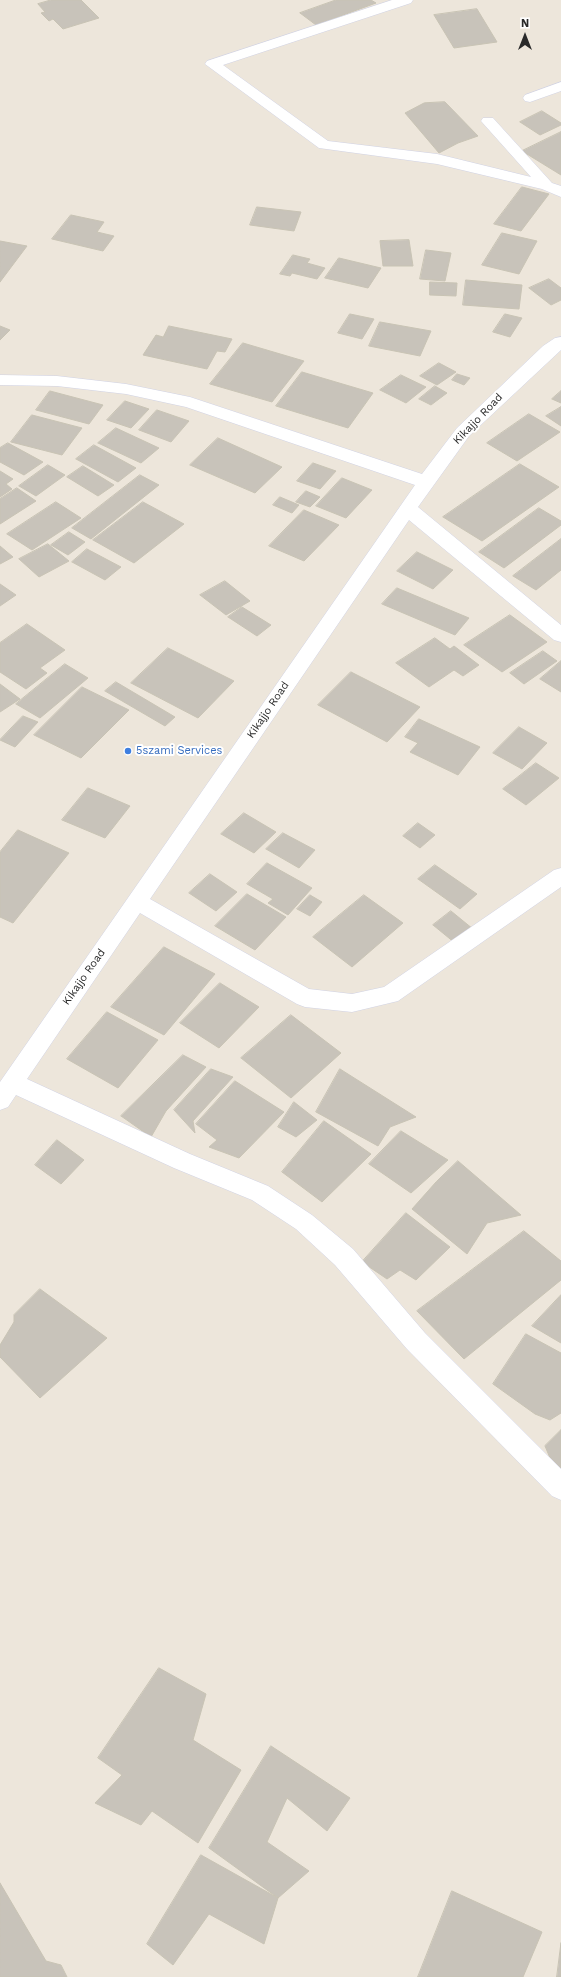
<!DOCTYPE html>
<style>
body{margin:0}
#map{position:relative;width:561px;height:1977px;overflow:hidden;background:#ede6db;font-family:"Work Sans",sans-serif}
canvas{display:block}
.north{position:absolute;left:505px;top:16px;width:40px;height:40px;-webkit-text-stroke:3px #fff;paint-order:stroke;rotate:0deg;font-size:11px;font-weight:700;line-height:16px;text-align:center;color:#2a2a2a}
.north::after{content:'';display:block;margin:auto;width:14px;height:18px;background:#2a2a2a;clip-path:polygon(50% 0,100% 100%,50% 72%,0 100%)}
</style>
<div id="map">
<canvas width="561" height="1977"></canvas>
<div class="north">N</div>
</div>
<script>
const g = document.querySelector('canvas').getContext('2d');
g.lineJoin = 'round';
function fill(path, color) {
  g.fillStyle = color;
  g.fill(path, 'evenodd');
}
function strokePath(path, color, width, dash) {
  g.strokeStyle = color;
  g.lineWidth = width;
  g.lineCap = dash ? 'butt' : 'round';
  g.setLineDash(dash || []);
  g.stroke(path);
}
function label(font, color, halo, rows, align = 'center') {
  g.font = font + ' "Work Sans",sans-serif';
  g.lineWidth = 4;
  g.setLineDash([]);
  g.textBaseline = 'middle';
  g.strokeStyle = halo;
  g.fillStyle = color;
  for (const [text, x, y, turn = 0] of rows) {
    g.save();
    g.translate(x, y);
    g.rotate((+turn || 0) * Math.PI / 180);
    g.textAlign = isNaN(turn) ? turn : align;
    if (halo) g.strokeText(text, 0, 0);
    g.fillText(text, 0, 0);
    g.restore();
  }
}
const building = new Path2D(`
 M 51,0 L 81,0 L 99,18 L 63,29 L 53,19 L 49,21 L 41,13 L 45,12 L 38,4 Z
 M 336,0 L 371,0 L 376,3 L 316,25 L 300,13 Z
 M 477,9 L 497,42 L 454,48 L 434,15 Z
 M 445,102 L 478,136 L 458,143 L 439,153 L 405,113 L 424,103 Z
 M 542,111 L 561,123 L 561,125 L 540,135 L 520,122 Z
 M 561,132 L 561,175 L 522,151 Z
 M 522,187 L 549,194 L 521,231 L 494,224 Z
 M 257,207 L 301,212 L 294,231 L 250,225 Z
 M 71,215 L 104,222 L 97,232 L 114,236 L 103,251 L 52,239 Z
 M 502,233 L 537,241 L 519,274 L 482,265 Z
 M 409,240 L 413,266 L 383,266 L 380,241 Z
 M 0,241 L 27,246 L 0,282 Z
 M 426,250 L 451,253 L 445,281 L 420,279 Z
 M 293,255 L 310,259 L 307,263 L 325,268 L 317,279 L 292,273 L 290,276 L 280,274 Z
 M 339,258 L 381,268 L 368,288 L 325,278 Z
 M 549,279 L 561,288 L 561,300 L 551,305 L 529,288 Z
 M 466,280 L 522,285 L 519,309 L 463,305 Z
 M 430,282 L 457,283 L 456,296 L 430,295 Z
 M 350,314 L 374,319 L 362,339 L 338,333 Z
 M 505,314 L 522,318 L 510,337 L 493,332 Z
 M 380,322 L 431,331 L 420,356 L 369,346 Z
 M 0,326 L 10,330 L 0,340 Z
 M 169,326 L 232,339 L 225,352 L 217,351 L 207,369 L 143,355 L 156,335 L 163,337 Z
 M 243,343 L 304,361 L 272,402 L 210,384 Z
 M 439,363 L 456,372 L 437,385 L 420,376 Z
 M 302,372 L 373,393 L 348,428 L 276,406 Z
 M 457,374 L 470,378 L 464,385 L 452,380 Z
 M 401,375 L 426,387 L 406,403 L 380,390 Z
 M 435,386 L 447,393 L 431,405 L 419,399 Z
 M 50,391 L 103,405 L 89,424 L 36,410 Z
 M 561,391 L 561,403 L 552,399 Z
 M 125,401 L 149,409 L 131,428 L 107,420 Z
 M 561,407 L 561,426 L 546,416 Z
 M 157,410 L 189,421 L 171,442 L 139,430 Z
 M 529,414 L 560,432 L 517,461 L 487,443 Z
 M 32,415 L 82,428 L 62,455 L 11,442 Z
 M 116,428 L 159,448 L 141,463 L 98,443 Z
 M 218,438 L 282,467 L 255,493 L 190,465 Z
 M 8,443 L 43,462 L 24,475 L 0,462 L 0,448 Z
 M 94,445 L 136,468 L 118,482 L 76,459 Z
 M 313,463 L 336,471 L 320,489 L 297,481 Z
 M 520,464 L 559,487 L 482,541 L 443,517 Z
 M 48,465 L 65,475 L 36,496 L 19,486 Z
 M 83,466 L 114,485 L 98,496 L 67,477 Z
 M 0,471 L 13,479 L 6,484 L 12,489 L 0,497 Z
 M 140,475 L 159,485 L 91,539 L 72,528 Z
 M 342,478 L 372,490 L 346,518 L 316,506 Z
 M 17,488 L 36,501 L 0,524 L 0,499 Z
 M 306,491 L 320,497 L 310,507 L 296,502 Z
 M 280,497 L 299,505 L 292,513 L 273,505 Z
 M 56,502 L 81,518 L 32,550 L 7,534 Z
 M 143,502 L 184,524 L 134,563 L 93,540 Z
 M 539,508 L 561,521 L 561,525 L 504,568 L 479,552 Z
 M 304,510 L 339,525 L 304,561 L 269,546 Z
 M 69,532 L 85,542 L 68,555 L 51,545 Z
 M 561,539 L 561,570 L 536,590 L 513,576 Z
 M 48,544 L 69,561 L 39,577 L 19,559 Z
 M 0,546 L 13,557 L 0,564 Z
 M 87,549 L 121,567 L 105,580 L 72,562 Z
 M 417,552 L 453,570 L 433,589 L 397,571 Z
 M 225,581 L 250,601 L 226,615 L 200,595 Z
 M 0,584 L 16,595 L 0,606 Z
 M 397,588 L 469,618 L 455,635 L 382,604 Z
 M 242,607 L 271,625 L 257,636 L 228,617 Z
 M 510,615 L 547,642 L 502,672 L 464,645 Z
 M 27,624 L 65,650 L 40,668 L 47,673 L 26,689 L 0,672 L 0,643 Z
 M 435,638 L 450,649 L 454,646 L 479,665 L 463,676 L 454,670 L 429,687 L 396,663 Z
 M 168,648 L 234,681 L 198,718 L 131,683 Z
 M 543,651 L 557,661 L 524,684 L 510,673 Z
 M 561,661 L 561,692 L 540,679 Z
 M 65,664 L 88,678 L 40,718 L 16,704 Z
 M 351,672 L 420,707 L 387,742 L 318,705 Z
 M 116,682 L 175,717 L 165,726 L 105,691 Z
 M 0,684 L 20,699 L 0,712 Z
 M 82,687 L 129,710 L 81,758 L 34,735 Z
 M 23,716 L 38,722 L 15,747 L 0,740 Z
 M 419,719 L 480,747 L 458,775 L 410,752 L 418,743 L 405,737 Z
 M 519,727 L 547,743 L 522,769 L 493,753 Z
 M 536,763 L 559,778 L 526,805 L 503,789 Z
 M 88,788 L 130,806 L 105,838 L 62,820 Z
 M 244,813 L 276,832 L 254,853 L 221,834 Z
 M 418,823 L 435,835 L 420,848 L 403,836 Z
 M 18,830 L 69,853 L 13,923 L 0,917 L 0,852 Z
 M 283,833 L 315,850 L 299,868 L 266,849 Z
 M 267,863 L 312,888 L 288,915 L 268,903 L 273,899 L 247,884 Z
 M 435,865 L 477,894 L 460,909 L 418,879 Z
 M 210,874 L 237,892 L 216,911 L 189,893 Z
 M 247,894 L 286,917 L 255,950 L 215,926 Z
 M 310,895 L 322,902 L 310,916 L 297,909 Z
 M 364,895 L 403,923 L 352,967 L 313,937 Z
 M 451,911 L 473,929 L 455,943 L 433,925 Z
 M 164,947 L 215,974 L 164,1035 L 111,1007 Z
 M 220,983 L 259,1007 L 219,1048 L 180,1023 Z
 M 107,1012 L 158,1040 L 118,1088 L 67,1059 Z
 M 291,1015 L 341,1053 L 291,1098 L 241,1058 Z
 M 183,1055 L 206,1067 L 166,1111 L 151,1137 L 121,1116 Z
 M 211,1069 L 233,1077 L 193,1121 L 195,1133 L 174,1110 Z
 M 340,1069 L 416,1117 L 390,1127 L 378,1146 L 316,1112 Z
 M 235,1081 L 284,1112 L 239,1158 L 209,1147 L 217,1140 L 196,1124 Z
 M 294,1102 L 317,1120 L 296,1137 L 278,1127 Z
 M 324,1121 L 371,1154 L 322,1202 L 282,1172 Z
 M 401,1131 L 448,1160 L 411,1193 L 369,1164 Z
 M 57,1140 L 84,1160 L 61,1184 L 35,1165 Z
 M 458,1161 L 521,1215 L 487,1223 L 467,1254 L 412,1209 L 436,1182 Z
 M 406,1213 L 450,1247 L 416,1280 L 400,1270 L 387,1279 L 362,1262 Z
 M 524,1231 L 561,1261 L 561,1280 L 464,1359 L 417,1311 Z
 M 40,1289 L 107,1338 L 40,1398 L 0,1357 L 0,1345 L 14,1322 L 14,1315 Z
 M 561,1295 L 561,1343 L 532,1326 Z
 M 526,1334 L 561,1353 L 561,1413 L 550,1420 L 535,1414 L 493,1384 Z
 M 561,1430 L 561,1479 L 558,1477 L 545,1446 Z
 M 159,1668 L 206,1694 L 193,1740 L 241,1770 L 198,1843 L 152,1811 L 141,1825 L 95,1803 L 122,1775 L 98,1758 Z
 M 271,1746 L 350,1798 L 327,1831 L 287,1798 L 267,1842 L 309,1871 L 278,1898 L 209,1848 Z
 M 201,1855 L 278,1898 L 264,1944 L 209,1914 L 173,1965 L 147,1944 Z
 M 0,1883 L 46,1961 L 61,1965 L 67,1977 L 0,1977 Z
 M 452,1891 L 542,1932 L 523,1977 L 418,1977 Z
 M 561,1943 L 561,1977 L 557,1977 Z`);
const service = new Path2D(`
 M 561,82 L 561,91 L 530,102 L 525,101 L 523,98 L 525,95 Z`);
const minor = new Path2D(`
 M 392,0 L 413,0 L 411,3 L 223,65 L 328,141 L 437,154 L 531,177 L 481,121 L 483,118 L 493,118 L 552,183 L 561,186 L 561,197 L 542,189 L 437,164 L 319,148 L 205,64 L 207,61 Z
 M 561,337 L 561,350 L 469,436 L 418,507 L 561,625 L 561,642 L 554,640 L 409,520 L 150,899 L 309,989 L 352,994 L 384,987 L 554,870 L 561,868 L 561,887 L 398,1001 L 352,1012 L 305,1007 L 297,1004 L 140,913 L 27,1079 L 190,1154 L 268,1186 L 312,1215 L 353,1249 L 425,1333 L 561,1469 L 561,1500 L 552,1496 L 407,1349 L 335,1265 L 296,1229 L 252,1200 L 174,1168 L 16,1095 L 8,1107 L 0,1110 L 0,1082 L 415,485 L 186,407 L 126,394 L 57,386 L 0,385 L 0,375 L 57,376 L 126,384 L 190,397 L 422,474 L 457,428 L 543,346 L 555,338 Z`);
const markers = [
 [128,751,4,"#3f7fe0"]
];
const streetNames = [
 ["Kikajjo Road",478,419,-46],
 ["Kikajjo Road",268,710,-56],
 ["Kikajjo Road",84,977,-55]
];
const shopNames = [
 ["5szami Services",136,751]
];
fill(building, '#c8c3ba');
strokePath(building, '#c8c3b4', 1);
strokePath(service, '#d0d2e4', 1);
strokePath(minor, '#d0d2e4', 1);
fill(service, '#fff');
fill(minor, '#fff');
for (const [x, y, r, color] of markers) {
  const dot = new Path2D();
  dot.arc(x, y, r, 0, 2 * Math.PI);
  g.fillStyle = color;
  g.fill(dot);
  strokePath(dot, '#fff', 1.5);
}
label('11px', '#2a2a2a', '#fff', streetNames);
label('11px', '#366cbe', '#fff', shopNames, 'left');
</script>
